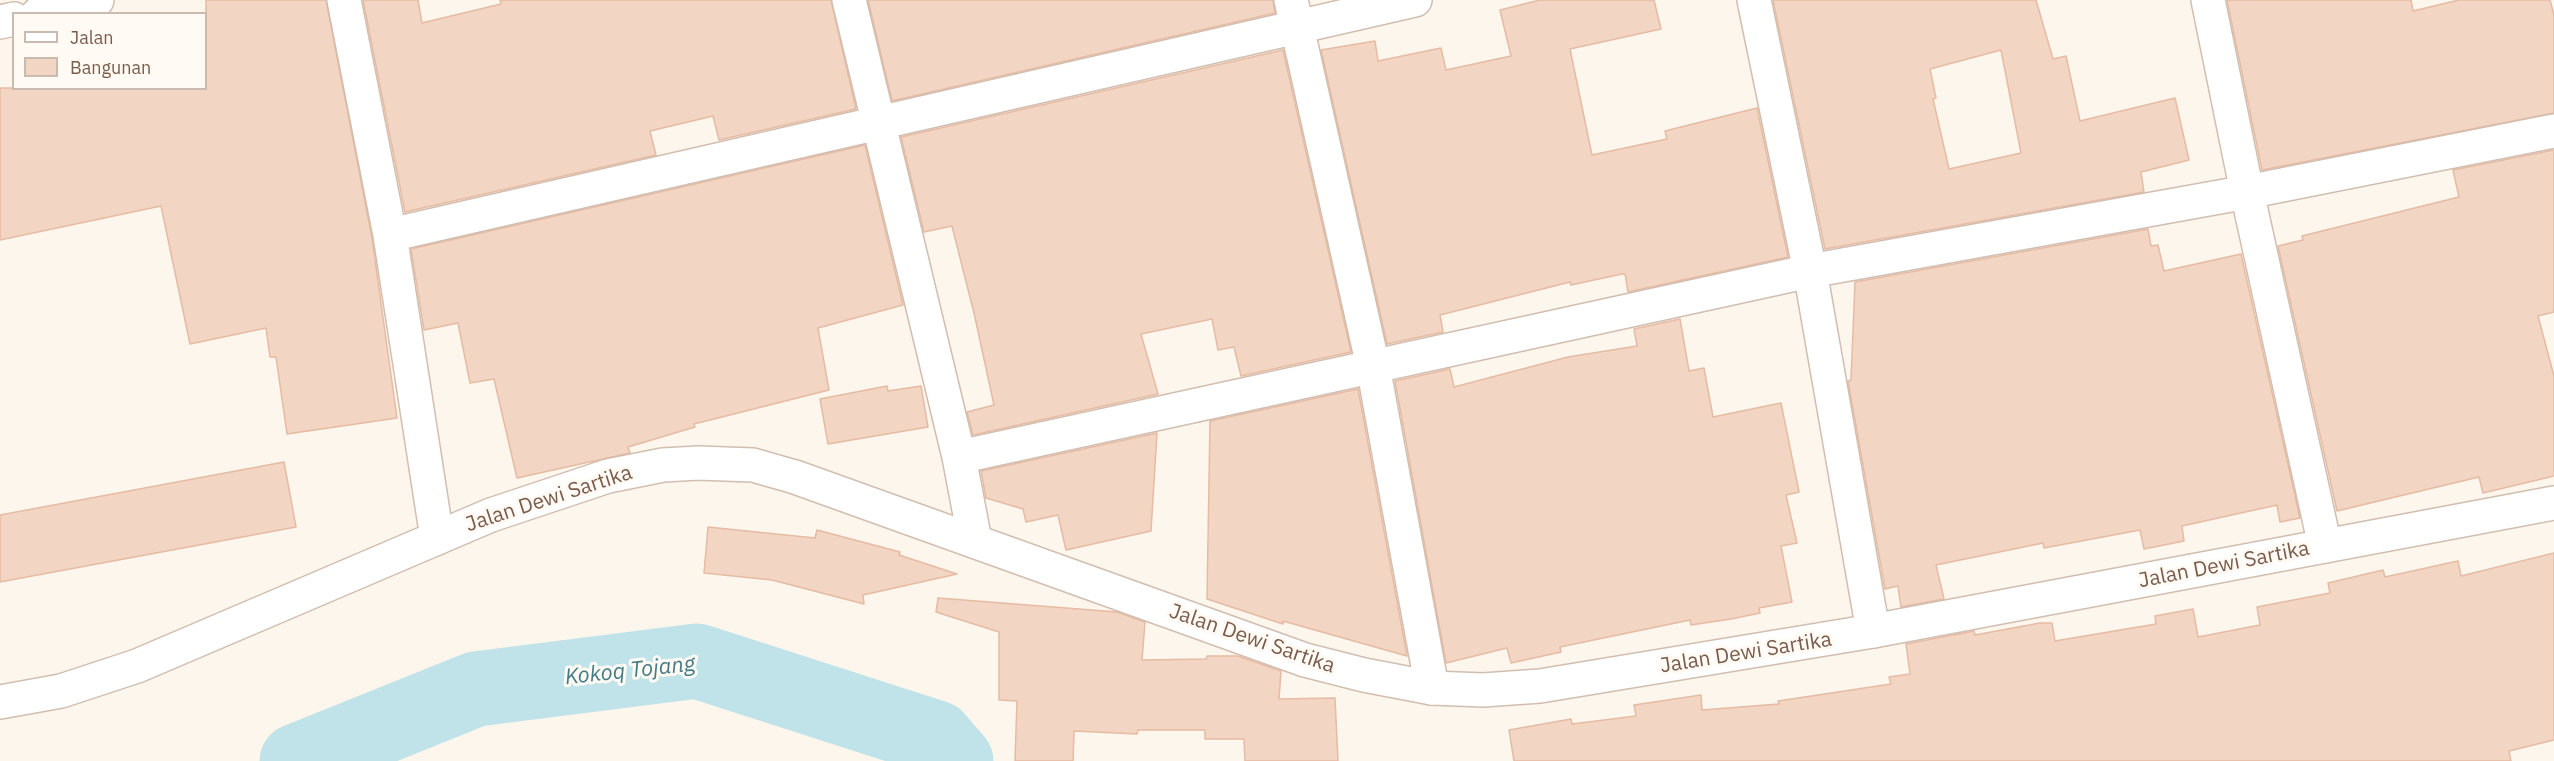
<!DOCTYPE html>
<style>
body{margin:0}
#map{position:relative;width:2554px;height:761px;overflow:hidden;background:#fdf6ec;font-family:"IBM Plex Sans",sans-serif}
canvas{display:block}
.legend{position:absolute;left:12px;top:12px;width:195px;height:78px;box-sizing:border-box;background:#fffaf3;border:2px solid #cabbb1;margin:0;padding:8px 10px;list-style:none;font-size:18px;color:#7a5c4d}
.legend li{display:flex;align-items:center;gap:12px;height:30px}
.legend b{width:30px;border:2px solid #cabbb1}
</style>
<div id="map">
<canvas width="2554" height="761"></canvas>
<ul class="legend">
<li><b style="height:8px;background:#fff"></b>Jalan</li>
<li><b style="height:16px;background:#f3d5c3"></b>Bangunan</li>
</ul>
</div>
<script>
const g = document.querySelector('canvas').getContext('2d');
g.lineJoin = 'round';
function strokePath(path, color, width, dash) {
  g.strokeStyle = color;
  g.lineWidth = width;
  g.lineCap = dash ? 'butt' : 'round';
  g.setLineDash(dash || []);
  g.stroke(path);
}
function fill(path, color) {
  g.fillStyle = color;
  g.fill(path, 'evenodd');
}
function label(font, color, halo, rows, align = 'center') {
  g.font = font + ' "IBM Plex Sans",sans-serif';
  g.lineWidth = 6;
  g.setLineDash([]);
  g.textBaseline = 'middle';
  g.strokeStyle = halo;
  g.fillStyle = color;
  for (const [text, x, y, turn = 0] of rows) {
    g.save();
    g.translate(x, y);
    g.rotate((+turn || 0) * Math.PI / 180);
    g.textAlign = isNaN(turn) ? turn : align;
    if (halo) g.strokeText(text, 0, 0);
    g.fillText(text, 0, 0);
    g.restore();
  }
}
const river = new Path2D(`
 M 297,761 L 476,689 L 697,661 L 936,738 L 956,761`);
const building = new Path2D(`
 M 206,0 L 326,0 L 372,238 L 397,418 L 287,434 L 276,357 L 270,357 L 266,328 L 190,344 L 161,206 L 0,240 L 0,88 L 206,88 Z
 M 363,0 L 418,0 L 422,23 L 501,4 L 500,0 L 831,0 L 856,109 L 719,140 L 713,116 L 650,131 L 656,155 L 405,212 Z
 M 868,0 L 1273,0 L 1275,13 L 892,101 Z
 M 1540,0 L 1654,0 L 1661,29 L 1570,49 L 1592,155 L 1667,139 L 1665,131 L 1757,108 L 1788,257 L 1628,292 L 1625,274 L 1622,274 L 1571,285 L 1570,282 L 1440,315 L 1443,332 L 1387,344 L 1321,50 L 1375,41 L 1378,61 L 1441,48 L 1446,70 L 1511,56 L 1500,10 Z
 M 1773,0 L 2036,0 L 2053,59 L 2066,56 L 2080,121 L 2175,98 L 2189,160 L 2141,172 L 2144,192 L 1825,249 ZM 2001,50 L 2021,153 L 1949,169 L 1933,99 L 1936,98 L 1930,69 Z
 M 2227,0 L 2411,0 L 2413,11 L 2459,0 L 2550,0 L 2554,15 L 2554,113 L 2262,170 Z
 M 1283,50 L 1351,352 L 1241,376 L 1234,347 L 1218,350 L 1212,319 L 1141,334 L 1158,394 L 973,435 L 967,412 L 994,405 L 974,313 L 952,226 L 924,232 L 901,137 Z
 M 865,145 L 903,305 L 818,328 L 829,390 L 694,424 L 695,427 L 628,447 L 630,453 L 517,478 L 494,379 L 470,383 L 458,323 L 424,330 L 411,249 Z
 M 2554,150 L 2554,312 L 2538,316 L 2554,376 L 2554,476 L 2483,493 L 2479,477 L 2337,511 L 2278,246 L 2303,240 L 2302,236 L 2459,197 L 2453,170 Z
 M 2148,229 L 2151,246 L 2158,245 L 2164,271 L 2241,254 L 2300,518 L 2280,522 L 2277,505 L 2182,526 L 2184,541 L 2144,549 L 2140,530 L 2044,548 L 2043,543 L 1936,565 L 1944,599 L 1901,607 L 1898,586 L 1885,589 L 1848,381 L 1851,380 L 1855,282 Z
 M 1680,319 L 1689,371 L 1704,368 L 1713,417 L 1781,403 L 1799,492 L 1786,495 L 1797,543 L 1781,546 L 1792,602 L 1759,608 L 1760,613 L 1731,619 L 1691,625 L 1690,620 L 1560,647 L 1561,652 L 1511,663 L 1507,648 L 1446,663 L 1395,381 L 1450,369 L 1454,387 L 1568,357 L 1637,346 L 1634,329 Z
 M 887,386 L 888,391 L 921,386 L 928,427 L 828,444 L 820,399 Z
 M 1358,389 L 1407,656 L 1283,621 L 1283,624 L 1207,599 L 1210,421 Z
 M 1157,433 L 1151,531 L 1066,550 L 1058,515 L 1026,522 L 1023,509 L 986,498 L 981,471 Z
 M 284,462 L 296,527 L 0,582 L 0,515 Z
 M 708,527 L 815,538 L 817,530 L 900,552 L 899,555 L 957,574 L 863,595 L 864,604 L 772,580 L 704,573 Z
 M 2554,553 L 2554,740 L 2509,751 L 2511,761 L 1514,761 L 1509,730 L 1571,719 L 1572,724 L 1636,716 L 1634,705 L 1701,695 L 1702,710 L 1779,704 L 1778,701 L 1891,684 L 1889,677 L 1910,674 L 1906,644 L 1974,631 L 1975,635 L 2040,623 L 2052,623 L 2055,641 L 2156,624 L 2155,616 L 2193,609 L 2198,637 L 2260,625 L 2257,607 L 2330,593 L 2328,583 L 2383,570 L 2385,577 L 2458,561 L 2461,576 Z
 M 938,598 L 1117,612 L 1145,622 L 1142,660 L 1206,659 L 1207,656 L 1238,656 L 1281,671 L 1279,699 L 1335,698 L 1338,761 L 1245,761 L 1244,739 L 1205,739 L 1205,730 L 1138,730 L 1137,734 L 1074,731 L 1073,761 L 1015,761 L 1017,701 L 999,700 L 999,632 L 936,612 Z`);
const minor = new Path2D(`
 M 344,0 L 390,235 L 437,538
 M 849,0 L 959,457 L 975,541
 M 1291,0 L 1373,366 L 1432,688
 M 1754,0 L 1810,271 L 1873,631
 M 2208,0 L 2247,192 L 2325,546
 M 38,14 L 97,0
 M 0,22 L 14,19
 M 390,235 L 1415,0
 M 959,457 L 1810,271 L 2247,192 L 2554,131`);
const tertiary = new Path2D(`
 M 0,702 L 61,691 L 137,666 L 491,515 L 608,476 L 663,465 L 698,463 L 753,465 L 795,477 L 1305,660 L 1364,675 L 1432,688 L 1483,690 L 1540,686 L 1873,631 L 2554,503`);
const streetNames = [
 ["Jalan Dewi Sartika",549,499,-18],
 ["Jalan Dewi Sartika",2224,565,-11],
 ["Jalan Dewi Sartika",1252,639,19],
 ["Jalan Dewi Sartika",1746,653,-9]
];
const waterNames = [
 ["Kokoq Tojang",630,671,-6]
];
strokePath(river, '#bfe3e8', 75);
fill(building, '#f3d5c3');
strokePath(building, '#e6bba3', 1.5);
strokePath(minor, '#d1beb0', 36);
strokePath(tertiary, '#d1beb0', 36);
strokePath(minor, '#fff', 33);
strokePath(tertiary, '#fff', 33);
label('21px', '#7a5c4d', '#fffaf3', streetNames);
label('italic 22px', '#437c86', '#fffaf3', waterNames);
</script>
